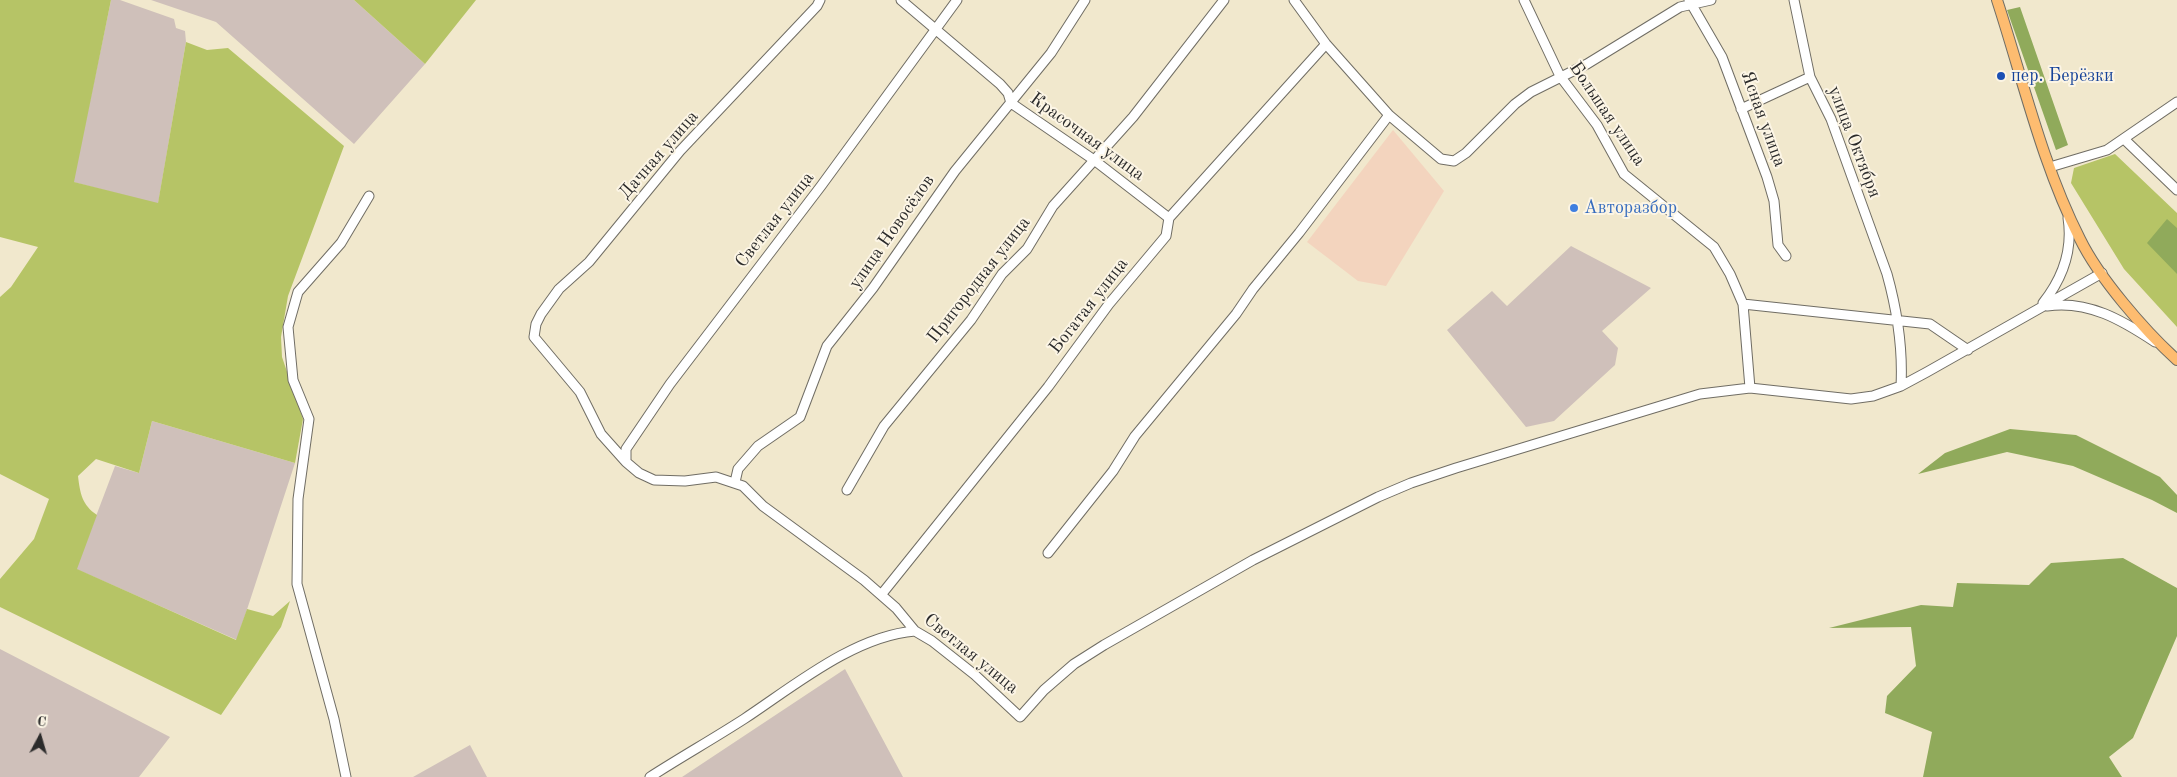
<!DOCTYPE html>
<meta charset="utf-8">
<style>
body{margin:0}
#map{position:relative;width:2177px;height:777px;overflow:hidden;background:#f1e8cd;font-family:"Old Standard TT",serif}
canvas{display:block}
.north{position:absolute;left:15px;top:712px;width:50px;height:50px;-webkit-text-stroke:4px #fcf5e5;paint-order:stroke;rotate:6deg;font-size:14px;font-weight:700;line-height:20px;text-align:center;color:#2b2b2b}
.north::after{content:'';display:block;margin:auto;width:18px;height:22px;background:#2b2b2b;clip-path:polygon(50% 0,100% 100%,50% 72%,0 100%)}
</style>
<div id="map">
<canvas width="2177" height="777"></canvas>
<div class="north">С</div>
</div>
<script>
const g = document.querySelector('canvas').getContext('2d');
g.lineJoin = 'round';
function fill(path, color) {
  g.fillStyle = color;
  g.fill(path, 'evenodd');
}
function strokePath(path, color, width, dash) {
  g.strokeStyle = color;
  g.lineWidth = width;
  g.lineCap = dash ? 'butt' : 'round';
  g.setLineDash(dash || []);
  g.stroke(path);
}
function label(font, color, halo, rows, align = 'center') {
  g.font = font + ' "Old Standard TT",serif';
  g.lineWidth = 4;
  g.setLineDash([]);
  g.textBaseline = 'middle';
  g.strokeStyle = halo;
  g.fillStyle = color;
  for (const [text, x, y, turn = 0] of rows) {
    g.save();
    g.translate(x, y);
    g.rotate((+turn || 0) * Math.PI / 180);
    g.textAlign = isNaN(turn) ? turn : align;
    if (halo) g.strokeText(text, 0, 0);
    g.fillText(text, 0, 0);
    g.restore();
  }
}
const built = new Path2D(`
 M 1393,130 L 1444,191 L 1386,286 L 1358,281 L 1307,242 Z`);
const industrial = new Path2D(`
 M 111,0 L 120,0 L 174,19 L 176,28 L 185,31 L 186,42 L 158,204 L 73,182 Z
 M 151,0 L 354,0 L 425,64 L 354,144 L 216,22 Z
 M 1571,246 L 1651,288 L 1602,331 L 1618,348 L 1615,365 L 1554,421 L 1526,427 L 1447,330 L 1492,291 L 1507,306 Z
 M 152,421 L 295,463 L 237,640 L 76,569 L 115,466 L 139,473 Z
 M 0,649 L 170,737 L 139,777 L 0,777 Z
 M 845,669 L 903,777 L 682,777 Z
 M 470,745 L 487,777 L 413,777 Z`);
const green = new Path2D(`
 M 0,0 L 111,0 L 74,182 L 158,203 L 186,42 L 207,50 L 228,48 L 344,146 L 288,296 L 281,337 L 282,357 L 303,419 L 295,463 L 152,421 L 139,473 L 96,459 L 78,476 C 80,493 82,505 97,515 L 77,569 L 236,640 L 247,609 L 273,616 L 290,601 L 281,627 L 221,715 L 0,607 L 0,579 L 34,539 L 49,499 L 0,474 L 0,297 L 11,287 L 38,247 L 0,237 Z
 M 354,0 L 476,0 L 425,64 Z
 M 2115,154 L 2177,213 L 2177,327 L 2124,269 L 2071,183 L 2074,168 Z`);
const forest = new Path2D(`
 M 2020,7 L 2068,145 L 2056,150 L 2007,10 Z
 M 2167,219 L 2177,228 L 2177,274 L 2147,243 Z
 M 2010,429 L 2076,435 L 2160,477 L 2177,495 L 2177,513 L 2152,500 L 2073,466 L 2007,452 L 1918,474 L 1945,453 Z
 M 2123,558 L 2177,588 L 2177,636 L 2133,738 L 2109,757 L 2122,777 L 1923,777 L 1932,732 L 1885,713 L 1887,696 L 1916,666 L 1911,627 L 1829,628 L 1921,605 L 1953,607 L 1957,583 L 2029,585 L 2051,563 Z`);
const minor = new Path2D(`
 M 820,0 L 817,6 L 680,151 L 589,262 L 559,289 L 541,314 L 536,324 L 534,337 L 580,392 L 601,434 L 626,462 L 639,473 L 654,480 L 685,481 L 716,477 L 743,486 L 763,506 L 864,580 L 896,608 L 915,631 L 932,641 L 975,675 L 1020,717 L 1044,690 L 1074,664 L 1104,645 L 1253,560 L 1378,497 L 1411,483 L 1456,468 L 1700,394 L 1750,388 L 1851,399 L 1873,396 L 1901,386 L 1927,372 L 2102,273
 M 901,0 L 1000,84 L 1008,93 L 1011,103 L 1094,160 L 1169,218
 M 1294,0 L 1326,44 L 1389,115 L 1441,159 L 1454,161 L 1466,153 L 1515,104 L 1531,92 L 1587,64 L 1680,7 L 1711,0
 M 1524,0 L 1560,76 L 1597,125 L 1624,174 L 1714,247 L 1730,274 L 1743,304 L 1750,388
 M 1689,0 L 1722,57 L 1767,177 L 1774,201 L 1778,245 L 1786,256
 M 1794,0 L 1810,77 L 1831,119 L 1887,274 C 1897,310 1903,348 1901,386
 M 1741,109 L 1810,77
 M 2124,139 L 2177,190
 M 2050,167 L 2107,150 L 2177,102
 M 2043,303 C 2062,279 2073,250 2068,218
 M 1743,304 L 1930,324 L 1968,350
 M 2047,306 C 2088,300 2122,320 2155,342
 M 626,462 L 626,449 L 670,384 L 821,186 L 957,0
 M 735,482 L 738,469 L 758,446 L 800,417 L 827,346 L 873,288 L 955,171 L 1051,53 L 1085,0
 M 847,490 L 884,426 L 971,320 L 1002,274 L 1027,249 L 1053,206 L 1133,117 L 1224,0
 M 1048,553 L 1113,471 L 1135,436 L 1236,314 L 1253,289 L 1299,233 L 1389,115
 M 881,595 L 1048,387 L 1109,304 L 1166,236 L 1169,218 L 1326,44
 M 346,777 L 334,719 L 297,584 L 298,499 L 309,419 L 293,380 L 288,327 L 298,292 L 341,243 L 369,196
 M 650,777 C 681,757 713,739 744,719 C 794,686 854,636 915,631`);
const major = new Path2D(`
 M 1997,0 C 2023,80 2042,164 2080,239 C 2099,278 2145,331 2177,360`);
const markers = [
 [2001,76,5,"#1a4fb4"],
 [1574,208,5,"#3f7fe0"]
];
const transitNames = [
 ["пер. Берёзки",2011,76]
];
const streetNames = [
 ["Большая улица",1607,114,56],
 ["Ясная улица",1763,119,70],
 ["Красочная улица",1087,137,36],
 ["улица Октября",1854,142,69],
 ["Дачная улица",659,155,-49],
 ["Светлая улица",775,220,-52],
 ["улица Новосёлов",892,232,-55],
 ["Пригородная улица",979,280,-52],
 ["Богатая улица",1089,306,-52],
 ["Светлая улица",971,654,39]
];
const shopNames = [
 ["Авторазбор",1584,208]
];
fill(built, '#f3d4be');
fill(industrial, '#cfc0ba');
fill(green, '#b6c466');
fill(forest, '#90aa5b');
strokePath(minor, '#706d64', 11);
strokePath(major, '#706d64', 12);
strokePath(minor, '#fff', 9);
strokePath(major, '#fdbc70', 10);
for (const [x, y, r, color] of markers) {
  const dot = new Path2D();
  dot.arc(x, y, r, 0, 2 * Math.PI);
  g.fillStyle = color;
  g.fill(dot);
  strokePath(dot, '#fcf5e5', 2);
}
label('18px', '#164399', '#fcf5e5', transitNames, 'left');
label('18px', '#2b2b2b', '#fcf5e5', streetNames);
label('18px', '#366cbe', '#fcf5e5', shopNames, 'left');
</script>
